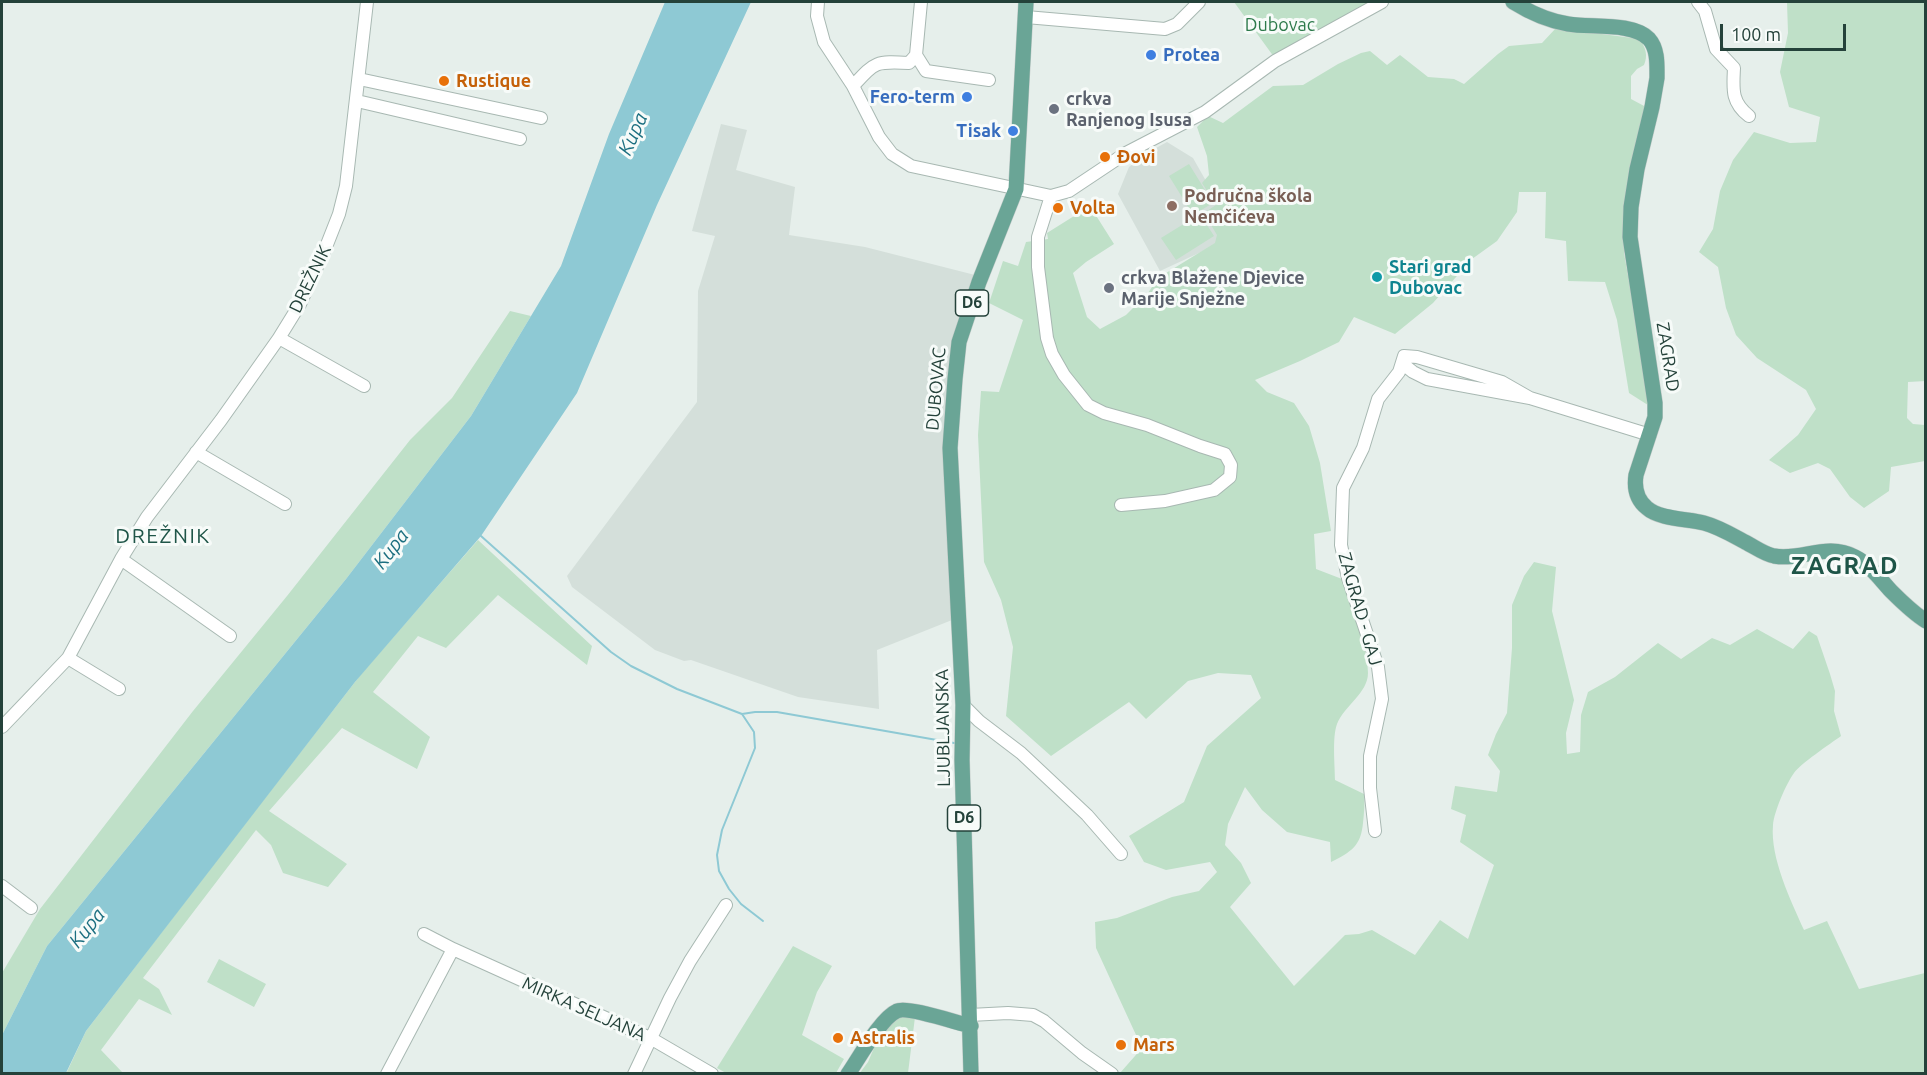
<!DOCTYPE html>
<meta charset="utf-8">
<style>
body{margin:0}
#map{position:relative;width:1927px;height:1075px;overflow:hidden;background:#e6efeb;font-family:Ubuntu,sans-serif}
canvas{display:block}
.frame{position:absolute;inset:0;border:3px solid #24423a;pointer-events:none}
.scale{position:absolute;left:1720px;top:24px;width:126px;height:27px;box-sizing:border-box;border:3px solid #24423a;border-top:0;padding-left:8px;font-size:18px;line-height:21px;white-space:nowrap;color:#24423a;-webkit-text-stroke:4px #f7fbf9;paint-order:stroke}
</style>
<div id="map">
<canvas width="1927" height="1075"></canvas>
<div class="frame"></div>
<div class="scale">100 m</div>
</div>
<script>
const g = document.querySelector('canvas').getContext('2d');
g.lineJoin = 'round';
function fill(path, color) {
  g.fillStyle = color;
  g.fill(path, 'evenodd');
}
function strokePath(path, color, width, dash) {
  g.strokeStyle = color;
  g.lineWidth = width;
  g.lineCap = dash ? 'butt' : 'round';
  g.setLineDash(dash || []);
  g.stroke(path);
}
function label(font, color, halo, rows, align = 'center') {
  g.font = font + ' Ubuntu,sans-serif';
  g.lineWidth = 6;
  g.setLineDash([]);
  g.textBaseline = 'middle';
  g.strokeStyle = halo;
  g.fillStyle = color;
  for (const [text, x, y, turn = 0] of rows) {
    g.save();
    g.translate(x, y);
    g.rotate((+turn || 0) * Math.PI / 180);
    g.textAlign = isNaN(turn) ? turn : align;
    if (halo) g.strokeText(text, 0, 0);
    g.fillText(text, 0, 0);
    g.restore();
  }
}
const built = new Path2D(`
 M 721,124 L 747,130 L 736,170 L 795,187 L 789,235 L 865,247 L 975,275 L 954,339 L 957,618 L 877,650 L 879,709 L 798,697 L 691,660 L 684,661 L 655,650 L 572,587 L 567,576 L 697,402 L 698,291 L 715,236 L 692,231 Z
 M 1167,142 L 1193,158 L 1227,218 L 1225,241 L 1160,271 L 1118,194 L 1129,167 L 1147,153 Z`);
const green = new Path2D(`
 M 1234,2 L 1369,2 L 1274,57 Z
 M 1787,2 L 1925,2 L 1926,381 L 1908,382 L 1907,418 L 1913,424 L 1925,425 L 1925,461 L 1891,467 L 1889,491 L 1864,508 L 1850,497 L 1830,469 L 1818,463 L 1790,473 L 1769,460 L 1798,435 L 1816,409 L 1806,390 L 1757,358 L 1736,335 L 1726,308 L 1718,267 L 1699,252 L 1713,229 L 1720,191 L 1733,160 L 1754,132 L 1790,143 L 1816,142 L 1820,117 L 1789,107 L 1780,72 L 1788,33 Z
 M 1556,28 L 1640,39 C 1646,49 1648,55 1644,65 L 1637,69 L 1631,76 L 1631,99 L 1646,107 L 1624,225 L 1624,253 L 1651,407 L 1629,393 L 1617,320 L 1605,282 L 1568,281 L 1566,241 L 1545,238 L 1546,192 L 1519,192 L 1517,212 L 1497,241 L 1472,259 L 1433,303 L 1395,334 L 1354,317 L 1339,342 L 1300,361 L 1255,380 L 1267,392 L 1294,403 L 1309,426 L 1320,463 L 1331,531 L 1314,534 L 1316,569 L 1342,579 C 1350,604 1368,648 1368,673 C 1368,693 1344,706 1337,724 C 1332,738 1335,765 1335,780 L 1364,794 C 1365,804 1364,813 1363,823 C 1361,846 1351,852 1331,862 L 1330,842 L 1287,832 L 1262,810 L 1245,787 L 1228,824 L 1225,845 L 1241,863 L 1251,883 L 1230,907 L 1294,986 L 1345,935 L 1359,934 L 1372,930 L 1415,955 L 1440,920 L 1468,939 L 1494,865 L 1460,842 L 1466,815 L 1451,809 L 1455,786 L 1497,792 L 1500,771 L 1488,755 L 1496,734 L 1507,713 L 1512,648 L 1512,605 L 1524,576 L 1534,562 L 1556,567 L 1552,611 L 1574,700 L 1566,733 L 1567,754 L 1580,752 L 1581,715 L 1588,692 L 1615,677 L 1658,643 L 1681,659 L 1712,638 L 1730,645 L 1757,629 L 1793,649 L 1809,631 L 1817,636 L 1830,674 L 1835,691 L 1834,711 L 1841,736 C 1830,744 1800,764 1794,773 C 1786,784 1774,812 1773,825 C 1770,858 1791,901 1804,930 L 1827,921 L 1859,989 L 1925,973 L 1925,1073 L 1120,1073 L 1142,1048 L 1096,948 L 1095,922 L 1117,918 L 1172,897 L 1199,891 L 1217,872 L 1210,862 L 1166,870 L 1144,862 L 1129,836 L 1184,802 L 1207,746 L 1261,698 L 1251,675 L 1218,673 L 1188,681 L 1146,719 L 1129,702 L 1051,756 L 1006,716 L 1013,647 L 1001,600 L 984,562 L 978,435 L 981,391 L 999,392 L 1023,320 L 989,303 L 1003,261 L 1018,266 L 1026,242 L 1048,239 L 1047,233 L 1090,206 L 1114,244 L 1086,262 L 1073,273 L 1087,317 L 1100,329 L 1126,315 L 1148,293 L 1158,278 L 1215,243 L 1217,235 L 1204,213 L 1216,205 L 1202,183 L 1209,175 L 1207,156 L 1197,127 L 1208,116 L 1223,123 L 1273,86 L 1303,85 L 1338,64 L 1361,53 L 1370,51 L 1387,65 L 1400,55 L 1428,77 L 1454,79 L 1464,84 L 1498,54 L 1509,46 L 1542,43 Z
 M 1189,164 L 1213,203 L 1193,215 L 1169,176 Z
 M 1200,214 L 1214,236 L 1176,260 L 1161,238 Z
 M 510,311 L 531,316 L 471,416 L 346,579 L 47,946 L 2,1035 L 2,973 L 40,909 L 193,711 L 287,596 L 410,440 L 452,398 Z
 M 478,540 L 592,646 L 587,665 L 498,595 L 446,648 L 418,636 L 373,692 L 430,737 L 417,769 L 342,728 L 269,811 L 347,864 L 328,887 L 283,873 L 271,845 L 256,830 L 143,978 L 159,989 L 172,1015 L 139,999 L 101,1050 L 123,1073 L 66,1074 L 86,1031 L 237,834 L 362,673 Z
 M 793,946 L 832,966 L 817,992 L 802,1035 L 844,1059 L 836,1073 L 726,1073 L 717,1068 Z
 M 219,959 L 266,984 L 254,1007 L 207,982 Z
 M 902,1015 L 915,1017 L 908,1073 L 859,1074 L 868,1062 L 877,1041 L 890,1023 Z`);
const water = new Path2D(`
 M 665,2 L 751,2 L 657,205 L 577,393 L 481,536 L 355,682 L 86,1031 L 66,1073 L 2,1073 L 2,1035 L 47,946 L 346,579 L 471,416 L 561,266 L 609,134 Z`);
const stream = new Path2D(`
 M 481,536 L 611,652 L 631,666 L 677,689 L 742,714 L 754,732 L 755,748 L 722,830 L 717,855 L 719,871 L 729,889 L 741,904 L 763,921
 M 742,714 L 755,712 L 777,712 L 954,743`);
const minor = new Path2D(`
 M 818,2 L 817,16 L 824,42 L 853,86 L 879,137 L 892,154 L 911,166 L 1051,196 L 1069,191 L 1126,153 L 1205,112 L 1275,61 L 1382,2
 M 1698,2 L 1705,11 L 1716,49 L 1734,68 C 1733,89 1731,102 1749,116
 M 1026,17 L 1165,29 L 1177,24 L 1199,2
 M 916,55 L 926,71 L 989,80
 M 359,79 L 541,118
 M 853,86 C 875,62 875,61 909,63 L 916,55 L 921,2
 M 357,101 L 520,139
 M 1051,196 L 1038,237 L 1038,267 L 1047,338 L 1052,354 L 1064,375 L 1088,405 L 1104,413 L 1147,425 L 1200,446 L 1225,454 L 1231,465 L 1230,477 L 1214,490 L 1165,501 L 1121,505
 M 279,338 L 364,386
 M 1403,364 L 1413,372 L 1427,379 L 1530,398 L 1650,435
 M 196,452 L 285,504
 M 121,559 L 230,636
 M 68,658 L 119,689
 M 963,705 L 979,721 L 1021,753 L 1087,815 L 1121,854
 M 2,727 L 68,658 L 121,559 L 147,517 L 221,420 L 279,338 L 300,304 L 326,247 L 339,214 L 346,186 L 367,2
 M 1375,831 L 1370,788 L 1370,756 L 1382,699 L 1378,667 L 1348,578 L 1341,545 L 1343,488 L 1363,448 L 1378,399 L 1399,372 L 1404,356 L 1417,357 L 1502,382 L 1530,398
 M 2,886 L 31,908
 M 424,934 L 453,949
 M 970,1015 L 1008,1013 L 1033,1015 L 1044,1021 L 1082,1053 L 1112,1074
 M 387,1074 L 453,949 L 652,1039 L 712,1074
 M 634,1074 L 670,998 L 690,961 L 726,905`);
const major = new Path2D(`
 M 1513,2 C 1529,12 1549,21 1568,24 C 1590,28 1633,22 1649,39 C 1658,49 1657,65 1657,78 L 1652,107 L 1637,169 L 1631,207 L 1630,237 L 1655,403 L 1655,417 L 1636,475 C 1634,488 1637,500 1647,508 C 1659,519 1688,519 1704,523 C 1719,527 1732,535 1745,542 C 1755,547 1764,554 1774,556 C 1803,561 1826,542 1855,557 C 1869,564 1880,579 1891,591 C 1902,602 1913,613 1926,621
 M 848,1074 C 859,1058 881,1018 897,1011 C 907,1006 957,1023 971,1026
 M 971,1074 L 962,760 L 963,705 L 950,448 L 955,379 L 959,342 L 979,282 L 1016,189 L 1026,2`);
const markers = [
 [1151,55,6,"#3f7fe0"],
 [444,81,6,"#e8710a"],
 [967,97,6,"#3f7fe0"],
 [1054,109,6,"#6b7280"],
 [1013,131,6,"#3f7fe0"],
 [1105,157,6,"#e8710a"],
 [1172,206,6,"#8d6e63"],
 [1058,208,6,"#e8710a"],
 [1377,277,6,"#0f9aa8"],
 [1109,288,6,"#6b7280"],
 [838,1038,6,"#e8710a"],
 [1121,1045,6,"#e8710a"]
];
const shields = [
 [972,303,33],
 [964,818,33]
];
const shieldNames = [
 ["D6",972,303],
 ["D6",964,818]
];
const parkNames = [
 ["Dubovac",1280,25]
];
const shopNames = [
 ["Protea",1163,55,"left"],
 ["Fero-term",955,97],
 ["Tisak",1001,131]
];
const foodNames = [
 ["Rustique",456,81],
 ["Đovi",1117,157],
 ["Volta",1070,208],
 ["Astralis",850,1038],
 ["Mars",1133,1045]
];
const worshipNames = [
 ["crkva",1066,99],
 ["Ranjenog Isusa",1066,120],
 ["crkva Blažene Djevice",1121,278],
 ["Marije Snježne",1121,299]
];
const educationNames = [
 ["Područna škola",1184,196],
 ["Nemčićeva",1184,217]
];
const cultureNames = [
 ["Stari grad",1389,267],
 ["Dubovac",1389,288]
];
const streetNames = [
 ["DREŽNIK",310,279,-64],
 ["ZAGRAD",1668,357,81],
 ["DUBOVAC",936,389,-85],
 ["ZAGRAD - GAJ",1360,609,74],
 ["LJUBLJANSKA",943,728,-91],
 ["MIRKA SELJANA",584,1009,24]
];
const waterNames = [
 ["Kupa",633,134,-66],
 ["Kupa",391,549,-52],
 ["Kupa",87,928,-51]
];
const quarterNames = [
 ["DREŽNIK",163,536]
];
const districtNames = [
 ["ZAGRAD",1845,566]
];
fill(built, '#d4dfda');
fill(green, '#bfe0c8');
fill(water, '#8ec9d4');
strokePath(stream, '#8ec9d4', 2);
strokePath(minor, '#a8b8b2', 14);
strokePath(major, '#c2cac8', 16);
strokePath(minor, '#fff', 12);
strokePath(major, '#6aa596', 15);
for (const [x, y, r, color] of markers) {
  const dot = new Path2D();
  dot.arc(x, y, r, 0, 2 * Math.PI);
  g.fillStyle = color;
  g.fill(dot);
  strokePath(dot, '#f7fbf9', 2);
}
for (const [x, y, w] of shields) {
  const box = new Path2D();
  box.roundRect(x - w / 2, y - 13, w, 26, 4.5);
  g.fillStyle = '#f7fbf9';
  g.fill(box);
  strokePath(box, '#24423a', 1.5);
}
label('bold 16px', '#24423a', null, shieldNames);
label('18px', '#2d7a4b', '#f7fbf9', parkNames);
label('bold 18px', '#366cbe', '#f7fbf9', shopNames, 'right');
label('bold 18px', '#c56008', '#f7fbf9', foodNames, 'left');
label('bold 18px', '#5b616d', '#f7fbf9', worshipNames, 'left');
label('bold 18px', '#785e54', '#f7fbf9', educationNames, 'left');
label('bold 18px', '#0d838f', '#f7fbf9', cultureNames, 'left');
label('18px', '#24423a', '#f7fbf9', streetNames);
label('italic 20px', '#1c6f80', '#f7fbf9', waterNames);
g.letterSpacing = '1.5px';
label('21px', '#1f5548', '#f7fbf9', quarterNames);
g.letterSpacing = '0px';
g.letterSpacing = '1.5px';
label('bold 24px', '#1f5548', '#f7fbf9', districtNames);
g.letterSpacing = '0px';
</script>
